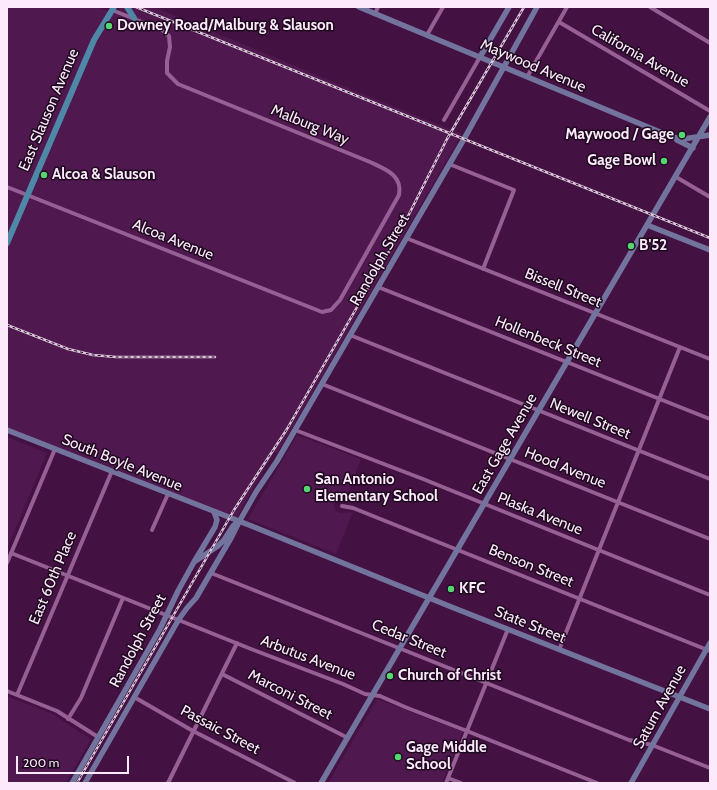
<!DOCTYPE html>
<style>
body{margin:0}
#map{position:relative;width:717px;height:790px;overflow:hidden;background:#431142;font-family:Cabin,sans-serif}
canvas{display:block}
.frame{position:absolute;inset:0;border:8px solid #fce9fb;pointer-events:none}
.scale{position:absolute;left:16px;top:756px;width:113px;height:18px;box-sizing:border-box;border:2px solid #fce9fb;border-top:0;padding-left:5px;font-size:12px;line-height:14px;white-space:nowrap;color:#fce9fb;-webkit-text-stroke:3px #1e091e;paint-order:stroke}
</style>
<div id="map">
<canvas width="717" height="790"></canvas>
<div class="frame"></div>
<div class="scale">200 m</div>
</div>
<script>
const g = document.querySelector('canvas').getContext('2d');
g.lineJoin = 'round';
function fill(path, color) {
  g.fillStyle = color;
  g.fill(path, 'evenodd');
}
function strokePath(path, color, width, dash) {
  g.strokeStyle = color;
  g.lineWidth = width;
  g.lineCap = dash ? 'butt' : 'round';
  g.setLineDash(dash || []);
  g.stroke(path);
}
function label(font, color, halo, rows, align = 'center') {
  g.font = font + ' Cabin,sans-serif';
  g.lineWidth = 3;
  g.setLineDash([]);
  g.textBaseline = 'middle';
  g.strokeStyle = halo;
  g.fillStyle = color;
  for (const [text, x, y, turn = 0] of rows) {
    g.save();
    g.translate(x, y);
    g.rotate((+turn || 0) * Math.PI / 180);
    g.textAlign = isNaN(turn) ? turn : align;
    if (halo) g.strokeText(text, 0, 0);
    g.fillText(text, 0, 0);
    g.restore();
  }
}
const built = new Path2D(`
 M 7,7 L 98,7 L 116,14 L 120,7 L 154,7 L 353,90 L 462,134 L 277,454 L 274,452 L 235,521 L 7,430 Z
 M 297,435 L 361,459 L 345,500 L 339,499 L 334,504 L 335,510 L 339,513 L 353,512 L 336,554 L 248,519 Z
 M 7,437 L 47,453 L 7,549 Z
 M 7,696 L 55,715 L 67,724 L 91,739 L 66,783 L 7,783 Z
 M 377,699 L 463,732 L 442,783 L 328,783 Z`);
const street = new Path2D(`
 M 650,7 L 710,43
 M 375,14 L 378,7
 M 559,22 L 710,111
 M 427,35 L 443,7
 M 527,77 L 567,7
 M 444,120 L 480,57
 M 449,164 L 514,190 L 483,269
 M 676,177 L 710,197
 M 7,187 L 322,312 L 331,310 L 340,300 L 399,195 C 403,175 385,169 370,162 L 178,84 L 167,73 L 167,61 L 170,47 L 169,36 L 162,30 L 112,10
 M 406,238 L 710,359
 M 378,287 L 710,419
 M 350,335 L 710,479
 M 322,384 L 710,539
 M 295,430 L 423,479 L 710,595
 M 342,506 L 353,508 L 710,651
 M 152,530 L 168,494
 M 11,553 L 251,649 L 343,684 L 365,694 L 380,696 L 405,707 L 467,731 L 597,783
 M 7,563 L 55,449
 M 211,573 L 629,740 L 652,745 L 710,768
 M 559,650 L 680,347
 M 222,674 L 348,738
 M 7,691 L 57,711 L 98,737
 M 17,695 L 112,471
 M 134,697 L 193,731 L 295,783
 M 68,719 L 81,698 L 123,598
 M 448,778 L 461,783
 M 168,783 L 237,643
 M 446,783 L 508,629`);
const secondary = new Path2D(`
 M 359,7 L 672,137 L 683,139 L 710,135
 M 480,57 L 509,7
 M 677,140 L 693,148
 M 647,225 L 710,250
 M 7,430 L 249,525 L 454,608 L 710,709
 M 194,562 L 215,527 L 217,520 L 214,512
 M 72,783 L 160,629 L 178,591 L 194,562 L 218,546 L 224,540 L 233,526 L 238,522
 M 85,783 L 179,619 L 187,608 L 196,598 L 231,538 L 239,522 L 256,492 L 277,461 L 464,139 L 537,7
 M 321,783 L 710,117
 M 631,783 L 710,643`);
const primary = new Path2D(`
 M 127,7 L 134,18
 M 7,243 L 94,40 L 114,7`);
const rail = new Path2D(`
 M 136,7 L 710,238
 M 7,325 L 68,349 L 93,355 L 116,357 L 215,357
 M 77,783 L 234,510 L 287,429 L 399,234 L 447,139 L 524,7`);
const markers = [
 [109,26,4,"#55d671"],
 [682,135,4,"#55d671"],
 [664,161,4,"#55d671"],
 [44,175,4,"#55d671"],
 [631,246,4,"#55d671"],
 [307,489,4,"#55d671"],
 [451,589,4,"#55d671"],
 [390,676,4,"#55d671"],
 [398,757,4,"#55d671"]
];
const poiNames = [
 ["Downey Road/Malburg & Slauson",117,26],
 ["Maywood / Gage",674,135,"right"],
 ["Gage Bowl",656,161,"right"],
 ["Alcoa & Slauson",52,175],
 ["B'52",639,246],
 ["San Antonio",315,480],
 ["Elementary School",315,497],
 ["KFC",459,589],
 ["Church of Christ",398,676],
 ["Gage Middle",406,748],
 ["School",406,765]
];
const streetNames = [
 ["California Avenue",640,56,30],
 ["Maywood Avenue",533,66,23],
 ["East Slauson Avenue",49,110,-67],
 ["Malburg Way",310,125,22],
 ["Alcoa Avenue",173,240,22],
 ["Randolph Street",380,260,-60],
 ["Bissell Street",563,288,22],
 ["Hollenbeck Street",548,342,22],
 ["Newell Street",590,419,22],
 ["East Gage Avenue",505,444,-60],
 ["South Boyle Avenue",122,463,22],
 ["Hood Avenue",565,468,22],
 ["Plaska Avenue",540,514,22],
 ["Benson Street",531,566,22],
 ["East 60th Place",53,578,-67],
 ["State Street",530,625,22],
 ["Cedar Street",409,639,22],
 ["Randolph Street",138,641,-62],
 ["Arbutus Avenue",308,658,21],
 ["Marconi Street",290,695,27],
 ["Saturn Avenue",660,707,-61],
 ["Passaic Street",220,730,28]
];
fill(built, '#4f184f');
strokePath(street, '#976095', 4);
strokePath(secondary, '#73749e', 5.5);
strokePath(primary, '#4e88a6', 6);
strokePath(rail, '#ddc5dc', 2.5);
strokePath(rail, '#1e091e', 1, [3]);
for (const [x, y, r, color] of markers) {
  const dot = new Path2D();
  dot.arc(x, y, r, 0, 2 * Math.PI);
  g.fillStyle = color;
  g.fill(dot);
  strokePath(dot, '#1e091e', 1.5);
}
label('bold 15px', '#fce9fb', '#1e091e', poiNames, 'left');
label('15px', '#fce9fb', '#1e091e', streetNames);
</script>
